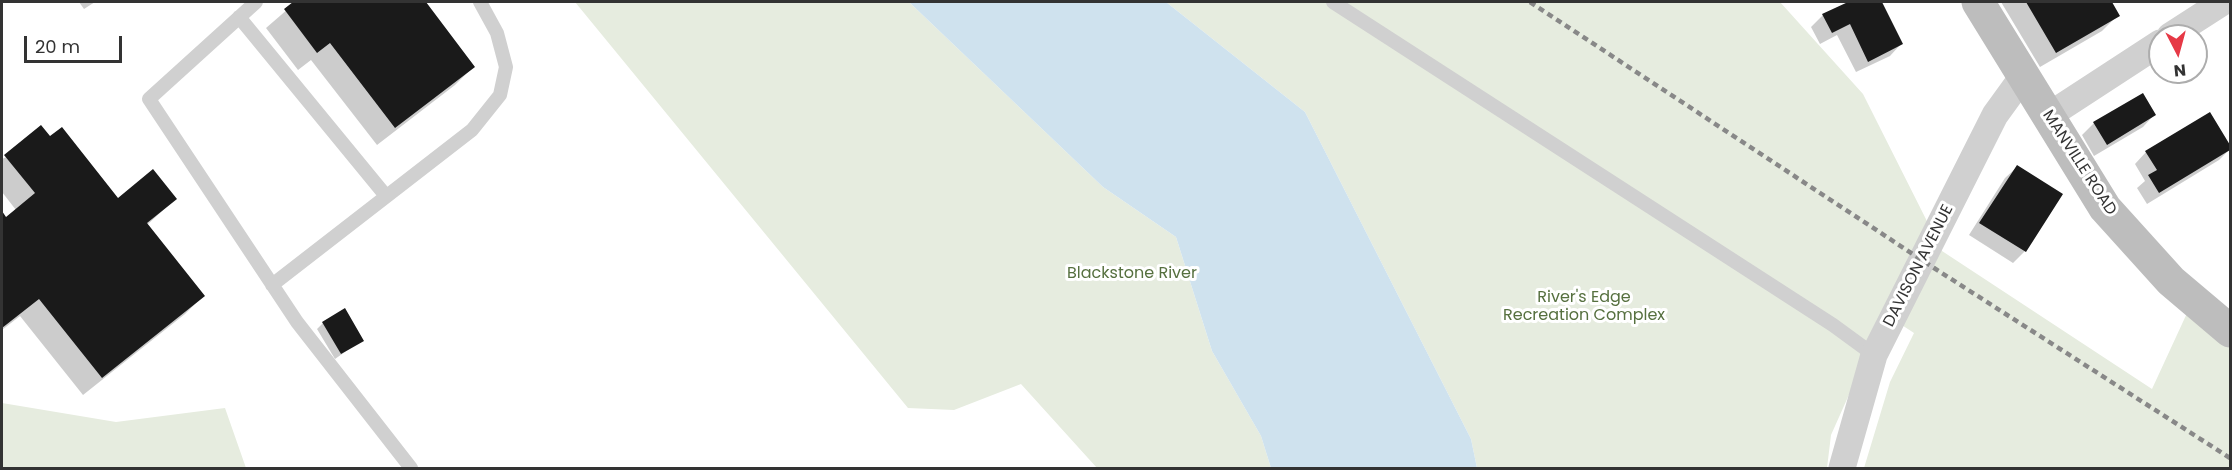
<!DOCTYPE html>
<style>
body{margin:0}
#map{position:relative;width:2232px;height:470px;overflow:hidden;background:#fff;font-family:Poppins,sans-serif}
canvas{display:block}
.frame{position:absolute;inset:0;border:3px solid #333;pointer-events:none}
.north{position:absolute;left:2148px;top:24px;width:60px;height:60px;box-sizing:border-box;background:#fff;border:2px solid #adadad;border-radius:50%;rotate:174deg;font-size:16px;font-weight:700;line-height:24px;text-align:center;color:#333}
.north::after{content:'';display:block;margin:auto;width:21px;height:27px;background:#e63946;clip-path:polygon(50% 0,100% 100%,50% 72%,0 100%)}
.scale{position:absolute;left:24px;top:36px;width:98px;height:27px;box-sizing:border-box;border:3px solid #333;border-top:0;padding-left:8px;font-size:18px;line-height:21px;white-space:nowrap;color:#333;-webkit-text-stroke:4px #fff;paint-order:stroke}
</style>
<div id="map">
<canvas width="2232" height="470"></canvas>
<div class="frame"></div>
<div class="north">N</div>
<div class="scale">20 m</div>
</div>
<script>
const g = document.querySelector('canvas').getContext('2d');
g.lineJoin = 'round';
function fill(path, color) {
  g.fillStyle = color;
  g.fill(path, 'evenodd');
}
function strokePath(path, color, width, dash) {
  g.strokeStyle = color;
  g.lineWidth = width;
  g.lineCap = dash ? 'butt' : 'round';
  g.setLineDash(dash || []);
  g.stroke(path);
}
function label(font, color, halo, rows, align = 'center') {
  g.font = font + ' Poppins,sans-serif';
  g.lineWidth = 6;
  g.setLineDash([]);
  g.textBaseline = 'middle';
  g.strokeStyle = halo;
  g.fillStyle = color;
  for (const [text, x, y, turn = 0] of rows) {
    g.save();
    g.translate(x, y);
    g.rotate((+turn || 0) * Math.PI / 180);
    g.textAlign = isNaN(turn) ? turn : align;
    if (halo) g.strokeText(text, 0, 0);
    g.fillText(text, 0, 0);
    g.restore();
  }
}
const green = new Path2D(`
 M 575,2 L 909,2 L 1103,187 L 1176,237 L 1212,351 L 1261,436 L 1271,468 L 1097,468 L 1021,384 L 954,410 L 908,408 Z
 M 1166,2 L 1780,2 L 1863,94 L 1942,251 L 2152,389 L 2188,311 L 2230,348 L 2230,468 L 1864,468 L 1890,382 L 1914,333 L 1885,314 L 1831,435 L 1827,468 L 1477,468 L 1471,439 L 1305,112 Z
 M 2,403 L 116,422 L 225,408 L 246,468 L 2,468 Z`);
const water = new Path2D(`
 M 909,2 L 1166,2 L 1305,112 L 1471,439 L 1477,468 L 1271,468 L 1261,436 L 1212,351 L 1176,237 L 1103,187 Z`);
const shadow = new Path2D(`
 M 79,2 L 95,2 L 84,9 Z
 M 296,2 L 424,2 L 474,66 L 455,85 L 377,145 L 311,60 L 298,70 L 266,28 Z
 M 1851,2 L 1881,2 L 1901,44 L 1890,56 L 1856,72 L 1837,35 L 1820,44 L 1811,27 L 1823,15 Z
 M 2001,2 L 2110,2 L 2118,15 L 2102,31 L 2040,67 Z
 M 2210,114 L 2230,149 L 2219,160 L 2147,204 L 2137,188 L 2145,181 L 2135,164 L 2146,152 Z
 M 2154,115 L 2143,127 L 2094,156 L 2082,135 L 2094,123 Z
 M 50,138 L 118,200 L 175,199 L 147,225 L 203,296 L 185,314 L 83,395 L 20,316 L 2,330 L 2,214 L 6,219 L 16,210 L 2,192 L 2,159 Z
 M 2017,167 L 2061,195 L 2025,251 L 2013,263 L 1969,235 L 2005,178 Z
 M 323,323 L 362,340 L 335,359 L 317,329 Z`);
const building = new Path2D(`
 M 293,2 L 426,2 L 475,67 L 395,128 L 330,43 L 317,53 L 284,9 Z
 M 1848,2 L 1882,2 L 1903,44 L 1868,62 L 1850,24 L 1832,33 L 1822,14 Z
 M 2026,2 L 2112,2 L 2120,16 L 2056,53 Z
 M 2143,93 L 2156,115 L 2107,145 L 2093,122 Z
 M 2210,112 L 2230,145 L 2230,150 L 2159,193 L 2148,175 L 2157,170 L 2145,151 Z
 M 41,125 L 50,136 L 62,127 L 118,198 L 153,169 L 177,199 L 147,223 L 205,296 L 102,378 L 39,299 L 2,328 L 2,211 L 6,217 L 35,193 L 4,155 Z
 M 2017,165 L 2063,194 L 2026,252 L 1979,223 Z
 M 345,308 L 364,341 L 341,354 L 322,322 Z`);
const service = new Path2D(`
 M 256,2 L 149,99 L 297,322 L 411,468
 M 1333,2 L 1833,325 L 1874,355
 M 239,17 L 386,196
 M 272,285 L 472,130 L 500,95 L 506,67 L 497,33 L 480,2`);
const minor = new Path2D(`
 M 2170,36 L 2223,2
 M 2048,116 L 2160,43
 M 1842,468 L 1874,355 L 1995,115 L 2024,75`);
const secondary = new Path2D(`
 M 1978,2 L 2105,208 L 2171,281 L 2230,331`);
const rail = new Path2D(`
 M 1530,2 L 1934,268 L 2230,458`);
const streetNames = [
 ["MANVILLE ROAD",2079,163,57],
 ["DAVISON AVENUE",1919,266,-63]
];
const parkNames = [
 ["Blackstone River",1132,274],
 ["River's Edge",1584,298],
 ["Recreation Complex",1584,316]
];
fill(green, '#e6ecdf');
fill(water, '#cfe2ee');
fill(shadow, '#0003');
fill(building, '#1a1a1a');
strokePath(service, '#d0d0d0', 14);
strokePath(minor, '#d0d0d0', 27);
strokePath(secondary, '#bdbdbd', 33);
strokePath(rail, '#888', 4.5, [6, 4.5]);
label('16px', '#333', '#fff', streetNames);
label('16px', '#56703f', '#fff', parkNames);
</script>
